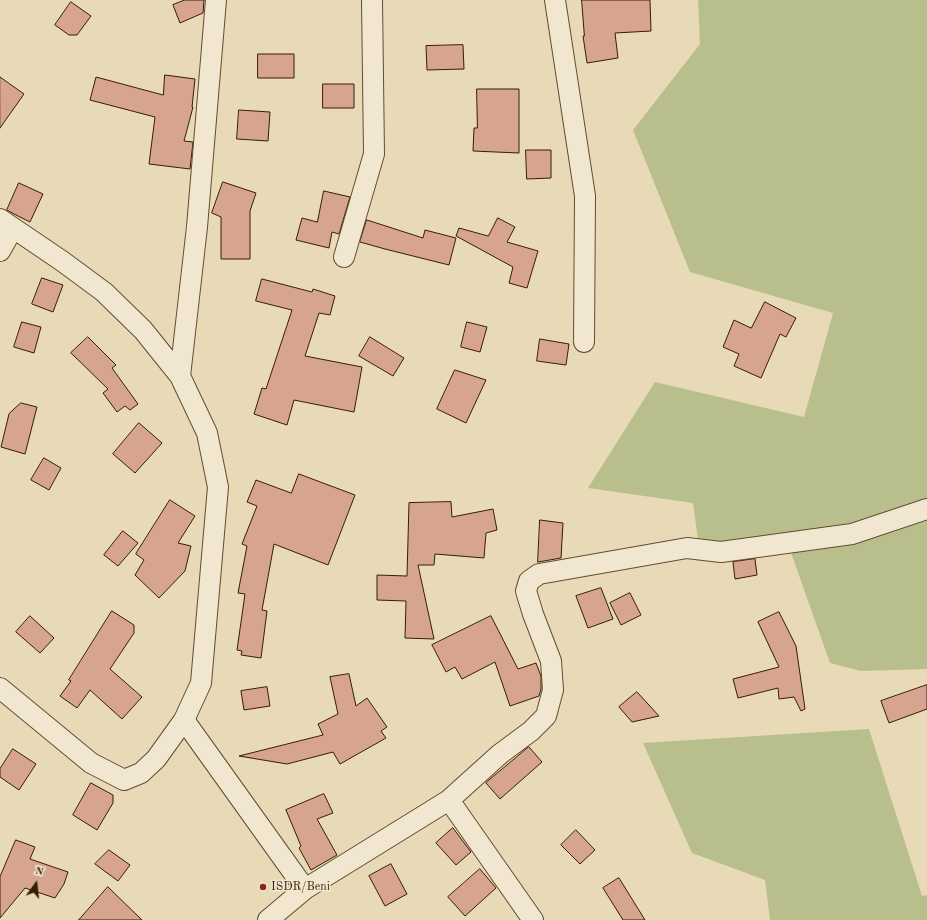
<!DOCTYPE html>
<style>
body{margin:0}
#map{position:relative;width:927px;height:920px;overflow:hidden;background:#e9dab7;font-family:"Old Standard TT",serif}
canvas{display:block}
.north{position:absolute;left:16px;top:864px;width:40px;height:40px;-webkit-text-stroke:3px #f1e7d0;paint-order:stroke;rotate:15deg;font-size:11px;font-weight:700;line-height:16px;text-align:center;color:#361d03}
.north::after{content:'';display:block;margin:auto;width:14px;height:18px;background:#361d03;clip-path:polygon(50% 0,100% 100%,50% 72%,0 100%)}
</style>
<div id="map">
<canvas width="927" height="920"></canvas>
<div class="north">N</div>
</div>
<script>
const g = document.querySelector('canvas').getContext('2d');
g.lineJoin = 'round';
function fill(path, color) {
  g.fillStyle = color;
  g.fill(path, 'evenodd');
}
function strokePath(path, color, width, dash) {
  g.strokeStyle = color;
  g.lineWidth = width;
  g.lineCap = dash ? 'butt' : 'round';
  g.setLineDash(dash || []);
  g.stroke(path);
}
function label(font, color, halo, rows, align = 'center') {
  g.font = font + ' "Old Standard TT",serif';
  g.lineWidth = 3;
  g.setLineDash([]);
  g.textBaseline = 'middle';
  g.strokeStyle = halo;
  g.fillStyle = color;
  for (const [text, x, y, turn = 0] of rows) {
    g.save();
    g.translate(x, y);
    g.rotate((+turn || 0) * Math.PI / 180);
    g.textAlign = isNaN(turn) ? turn : align;
    if (halo) g.strokeText(text, 0, 0);
    g.fillText(text, 0, 0);
    g.restore();
  }
}
const green = new Path2D(`
 M 698,0 L 927,0 L 927,669 L 861,671 L 830,663 L 784,533 L 699,547 L 693,503 L 588,488 L 655,382 L 804,417 L 833,313 L 690,272 L 633,130 L 700,44 Z
 M 869,729 L 922,896 L 927,895 L 927,920 L 770,920 L 765,880 L 692,853 L 643,743 Z`);
const building = new Path2D(`
 M 185,0 L 204,0 L 203,13 L 180,23 L 173,5 Z
 M 582,0 L 650,0 L 651,31 L 615,33 L 618,58 L 587,63 L 583,36 L 584,36 Z
 M 71,2 L 91,16 L 77,35 L 69,35 L 55,25 Z
 M 463,45 L 464,69 L 427,70 L 426,46 Z
 M 258,54 L 294,54 L 294,78 L 258,78 Z
 M 165,75 L 195,79 L 192,107 L 193,107 L 184,141 L 193,142 L 190,169 L 149,164 L 155,117 L 90,100 L 96,77 L 163,95 Z
 M 0,77 L 24,94 L 0,128 Z
 M 323,84 L 354,84 L 354,108 L 323,108 Z
 M 477,89 L 519,89 L 519,153 L 473,151 L 474,128 L 477,128 Z
 M 239,110 L 270,112 L 268,141 L 237,139 Z
 M 526,150 L 551,150 L 551,178 L 527,179 Z
 M 223,182 L 256,193 L 250,211 L 250,259 L 221,259 L 221,217 L 212,213 Z
 M 19,183 L 43,194 L 30,222 L 14,214 L 7,210 Z
 M 324,191 L 350,197 L 339,234 L 332,232 L 329,248 L 296,240 L 302,218 L 317,222 Z
 M 498,218 L 515,227 L 507,242 L 538,251 L 527,288 L 509,283 L 513,267 L 456,236 L 459,228 L 488,236 Z
 M 367,220 L 423,238 L 425,230 L 456,238 L 449,265 L 385,249 L 360,242 Z
 M 42,278 L 63,285 L 53,312 L 32,304 Z
 M 262,279 L 312,292 L 313,289 L 335,296 L 330,315 L 319,313 L 305,356 L 362,367 L 354,412 L 294,400 L 287,425 L 254,414 L 262,388 L 266,389 L 292,310 L 256,301 Z
 M 765,302 L 796,318 L 786,337 L 780,334 L 761,378 L 734,366 L 739,354 L 723,347 L 734,320 L 751,328 Z
 M 22,322 L 41,327 L 34,353 L 14,347 Z
 M 467,322 L 487,327 L 480,352 L 461,347 Z
 M 88,337 L 116,365 L 112,368 L 138,404 L 130,410 L 125,406 L 117,412 L 103,393 L 108,389 L 71,353 Z
 M 370,337 L 404,358 L 393,376 L 359,356 Z
 M 540,339 L 569,344 L 566,365 L 537,361 Z
 M 455,370 L 486,380 L 466,423 L 437,409 Z
 M 21,403 L 37,407 L 25,454 L 1,447 L 9,414 Z
 M 139,423 L 162,443 L 135,473 L 113,454 Z
 M 44,458 L 61,468 L 49,490 L 31,480 Z
 M 299,474 L 355,495 L 328,565 L 274,544 L 262,610 L 267,611 L 261,658 L 241,655 L 242,651 L 237,650 L 245,594 L 238,593 L 247,546 L 242,544 L 257,506 L 247,502 L 256,480 L 291,493 Z
 M 170,500 L 195,516 L 178,543 L 191,546 L 185,571 L 159,598 L 135,575 L 144,560 L 136,554 Z
 M 451,502 L 452,517 L 493,509 L 497,530 L 486,533 L 484,558 L 435,554 L 434,565 L 418,565 L 434,639 L 405,638 L 406,601 L 377,600 L 377,575 L 407,576 L 409,503 Z
 M 540,520 L 563,523 L 561,558 L 538,562 Z
 M 123,531 L 138,543 L 118,566 L 104,555 Z
 M 755,559 L 757,575 L 735,579 L 733,562 Z
 M 601,588 L 613,619 L 588,628 L 576,596 Z
 M 630,593 L 641,615 L 621,625 L 610,603 Z
 M 112,611 L 134,625 L 134,633 L 110,669 L 142,697 L 122,719 L 90,690 L 77,708 L 60,696 L 71,681 L 69,680 Z
 M 779,612 L 796,646 L 805,709 L 801,711 L 794,697 L 779,699 L 778,688 L 738,698 L 733,679 L 779,667 L 758,622 Z
 M 30,616 L 54,638 L 40,653 L 16,632 Z
 M 491,616 L 518,669 L 536,663 L 541,676 L 541,689 L 539,696 L 510,706 L 495,662 L 462,679 L 455,667 L 446,672 L 432,645 Z
 M 349,674 L 356,706 L 367,698 L 387,727 L 381,731 L 386,738 L 340,764 L 333,752 L 287,764 L 239,756 L 323,735 L 318,724 L 338,714 L 330,677 Z
 M 927,685 L 927,709 L 889,723 L 881,701 Z
 M 267,687 L 270,706 L 244,710 L 241,691 Z
 M 637,692 L 659,716 L 632,722 L 619,707 Z
 M 529,747 L 542,762 L 500,799 L 486,783 Z
 M 13,749 L 36,764 L 19,790 L 0,777 L 0,769 Z
 M 91,783 L 113,795 L 113,803 L 97,830 L 73,815 Z
 M 324,794 L 333,813 L 317,819 L 337,855 L 311,870 L 299,848 L 301,846 L 286,810 Z
 M 453,828 L 471,852 L 456,865 L 436,843 Z
 M 576,830 L 595,850 L 580,864 L 561,845 Z
 M 16,840 L 35,847 L 30,859 L 68,872 L 64,884 L 55,898 L 25,888 L 0,918 L 0,877 Z
 M 109,850 L 130,865 L 118,881 L 95,864 Z
 M 391,864 L 407,894 L 385,906 L 369,876 Z
 M 480,869 L 496,888 L 465,916 L 448,897 Z
 M 619,878 L 645,920 L 623,920 L 603,888 Z
 M 108,887 L 142,920 L 79,920 Z`);
const street = new Path2D(`
 M 555,0 L 585,196 L 584,342
 M 0,219 L 62,261 L 104,292 L 143,330 L 180,376 L 207,433 L 218,487 L 201,683 L 184,720 L 156,759 L 141,773 L 124,780 L 91,763 L 0,688
 M 0,251 L 13,228
 M 344,257 L 374,154 L 372,0
 M 180,376 L 197,227 L 216,0
 M 184,720 L 305,889
 M 449,800 L 533,920
 M 268,920 L 305,889 L 449,800 L 500,754 L 531,731 L 546,716 L 553,690 L 551,661 L 533,614 L 526,591 L 529,581 L 539,574 L 687,548 L 721,552 L 852,534 L 927,509`);
const markers = [
 [263,887,4,"#8f2418"]
];
const poiNames = [
 ["ISDR/Beni",271,887]
];
fill(green, '#b8bf8d');
fill(building, '#d6a48f');
strokePath(building, '#361d03', 1);
strokePath(street, '#634c30', 22);
strokePath(street, '#f1e7d0', 20);
for (const [x, y, r, color] of markers) {
  const dot = new Path2D();
  dot.arc(x, y, r, 0, 2 * Math.PI);
  g.fillStyle = color;
  g.fill(dot);
  strokePath(dot, '#f1e7d0', 1.5);
}
label('12px', '#361d03', '#f1e7d0', poiNames, 'left');
</script>
